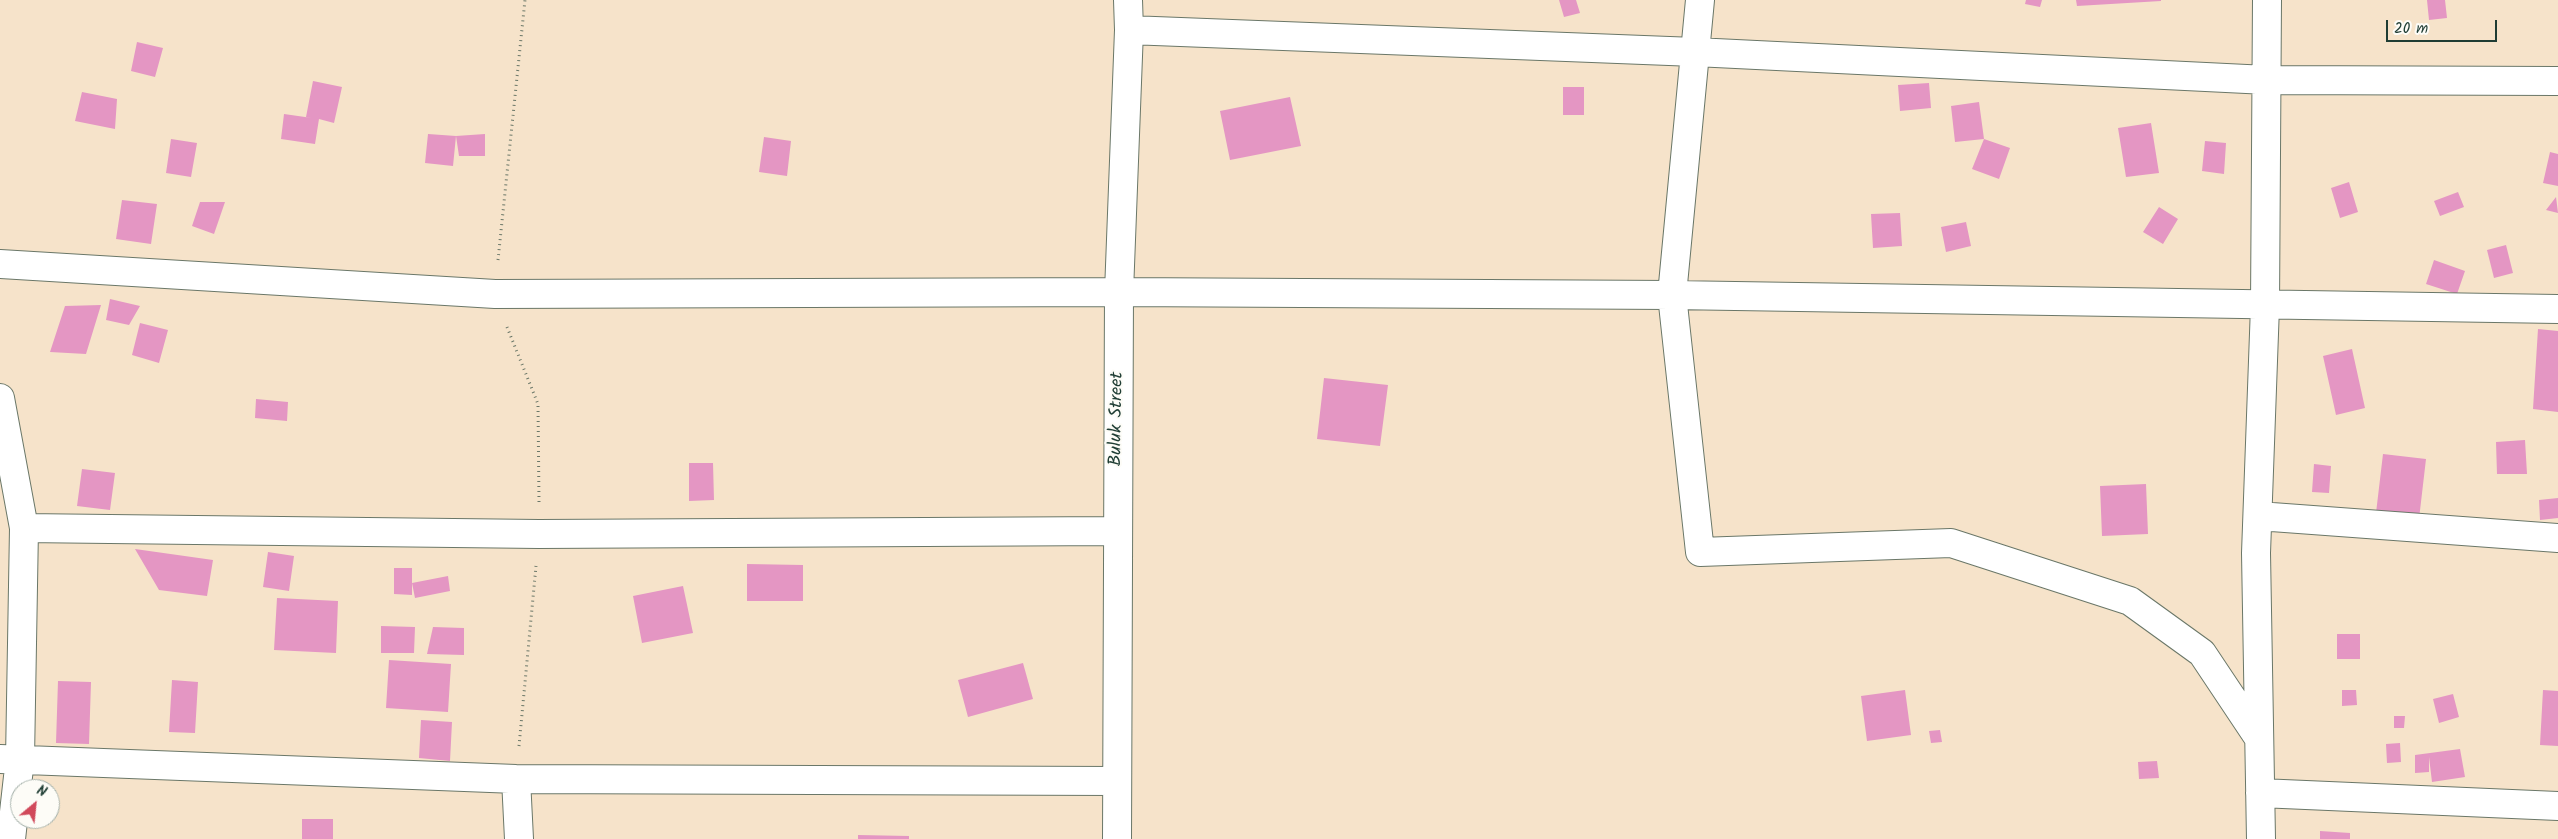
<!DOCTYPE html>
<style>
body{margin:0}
#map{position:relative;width:2558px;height:839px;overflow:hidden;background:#f6e3ca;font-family:Kalam,sans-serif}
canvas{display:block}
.north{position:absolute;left:10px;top:779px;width:50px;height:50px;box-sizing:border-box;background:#fdfcf7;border:1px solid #a4b0a9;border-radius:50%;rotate:28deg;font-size:14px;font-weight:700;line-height:20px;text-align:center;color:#1f3d34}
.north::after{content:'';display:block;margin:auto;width:18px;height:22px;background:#d1495b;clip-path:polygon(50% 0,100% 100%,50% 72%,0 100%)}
.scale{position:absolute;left:2386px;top:20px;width:111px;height:22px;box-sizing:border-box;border:2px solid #1f3d34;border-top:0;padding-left:6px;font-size:15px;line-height:18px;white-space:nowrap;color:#1f3d34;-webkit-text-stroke:4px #fdfcf7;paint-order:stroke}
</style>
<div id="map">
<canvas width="2558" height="839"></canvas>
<div class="north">N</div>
<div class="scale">20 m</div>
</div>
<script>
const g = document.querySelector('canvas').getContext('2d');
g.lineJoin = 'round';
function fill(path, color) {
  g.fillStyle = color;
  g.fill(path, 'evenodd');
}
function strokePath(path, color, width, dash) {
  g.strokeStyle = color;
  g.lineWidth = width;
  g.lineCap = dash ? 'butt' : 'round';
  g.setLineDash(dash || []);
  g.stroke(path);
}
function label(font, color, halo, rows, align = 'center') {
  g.font = font + ' Kalam,sans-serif';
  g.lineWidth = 4;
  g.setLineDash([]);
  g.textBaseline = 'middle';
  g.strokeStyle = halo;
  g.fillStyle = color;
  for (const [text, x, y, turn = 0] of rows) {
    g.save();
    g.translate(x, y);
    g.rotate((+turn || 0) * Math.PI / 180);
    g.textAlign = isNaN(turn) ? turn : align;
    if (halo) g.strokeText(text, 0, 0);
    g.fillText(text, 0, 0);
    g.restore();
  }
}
const building = new Path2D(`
 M 1559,0 L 1576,0 L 1580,13 L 1564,17 Z
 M 2026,0 L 2042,0 L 2040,7 L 2025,4 Z
 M 2076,0 L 2161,0 L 2161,1 L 2077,6 Z
 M 2427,0 L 2445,0 L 2447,18 L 2429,20 Z
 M 137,42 L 163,48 L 155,77 L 131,71 Z
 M 313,81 L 342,87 L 334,123 L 319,119 L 315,144 L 281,139 L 284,114 L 312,118 L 306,117 Z
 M 1929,83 L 1931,108 L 1900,111 L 1898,85 Z
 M 1563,87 L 1584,87 L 1584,115 L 1563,115 Z
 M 82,92 L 117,99 L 115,129 L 75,121 Z
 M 1290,97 L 1301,146 L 1230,160 L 1220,111 Z
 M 1979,102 L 1984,139 L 1955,142 L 1951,106 Z
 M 2151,123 L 2159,173 L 2126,177 L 2118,128 Z
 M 428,134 L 456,136 L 485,134 L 485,156 L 459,156 L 456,136 L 453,166 L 425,163 Z
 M 764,137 L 791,141 L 787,176 L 759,172 Z
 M 171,139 L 197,143 L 191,177 L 166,173 Z
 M 1984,139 L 2010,148 L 1999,179 L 1972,169 Z
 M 2205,141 L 2226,143 L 2224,174 L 2202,171 Z
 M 2550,152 L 2558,154 L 2558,186 L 2543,183 Z
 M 2349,182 L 2358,212 L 2340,218 L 2331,188 Z
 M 2458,192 L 2464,207 L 2440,216 L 2434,201 Z
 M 2556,197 L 2558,213 L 2546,210 Z
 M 122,200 L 157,204 L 151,244 L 116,239 Z
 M 200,202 L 225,202 L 214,234 L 192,226 Z
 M 2159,207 L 2178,219 L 2163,244 L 2143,232 Z
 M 1900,213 L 1902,246 L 1873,248 L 1871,214 Z
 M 1966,222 L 1971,246 L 1946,252 L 1941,227 Z
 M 2506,245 L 2513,273 L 2494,278 L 2487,250 Z
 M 2434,260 L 2465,271 L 2457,294 L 2426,284 Z
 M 110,299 L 140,306 L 129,325 L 106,320 Z
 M 101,305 L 86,354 L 50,352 L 65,306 Z
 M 140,323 L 168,330 L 159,363 L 132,355 Z
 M 2538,329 L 2558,331 L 2558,412 L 2533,409 Z
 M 2352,349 L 2365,408 L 2336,415 L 2323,356 Z
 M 1324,378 L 1388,385 L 1380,446 L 1317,439 Z
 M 256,399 L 288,402 L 287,421 L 255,418 Z
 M 2525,440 L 2527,474 L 2497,474 L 2496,442 Z
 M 2383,454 L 2426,459 L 2419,519 L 2376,513 Z
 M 689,463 L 713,463 L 714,500 L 689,501 Z
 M 2314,464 L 2331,466 L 2329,493 L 2312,492 Z
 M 82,469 L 115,473 L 110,510 L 77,506 Z
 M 2146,484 L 2148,534 L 2102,536 L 2100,486 Z
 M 2558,498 L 2558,518 L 2540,520 L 2539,500 Z
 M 135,549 L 213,560 L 207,596 L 159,590 Z
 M 268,552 L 294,556 L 289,591 L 263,587 Z
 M 747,564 L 803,565 L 803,601 L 747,601 Z
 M 394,568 L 412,568 L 412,583 L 448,576 L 450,591 L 415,598 L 412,583 L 412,595 L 394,594 Z
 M 683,586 L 693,633 L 642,643 L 633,596 Z
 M 277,598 L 338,601 L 336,653 L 274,650 Z
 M 381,626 L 415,627 L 414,653 L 381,653 Z
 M 433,627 L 464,628 L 464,655 L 427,654 Z
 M 2337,634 L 2360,634 L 2360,659 L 2337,659 Z
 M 389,660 L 451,664 L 448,712 L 386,708 Z
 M 1023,663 L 1033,699 L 968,717 L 958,680 Z
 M 172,680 L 198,682 L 195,733 L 169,732 Z
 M 58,681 L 91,682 L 89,744 L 56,743 Z
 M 1905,690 L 1911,735 L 1867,741 L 1861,696 Z
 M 2342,690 L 2356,690 L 2357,705 L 2342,706 Z
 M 2543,690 L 2558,691 L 2558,746 L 2540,745 Z
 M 2453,694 L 2459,717 L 2439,723 L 2433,699 Z
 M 2394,716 L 2405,716 L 2404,728 L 2394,728 Z
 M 421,720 L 452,722 L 450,761 L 419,758 Z
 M 1940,730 L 1942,742 L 1931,743 L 1929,731 Z
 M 2400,743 L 2401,762 L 2387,763 L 2386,744 Z
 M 2460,749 L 2465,777 L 2432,782 L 2429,757 L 2429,772 L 2415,773 L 2415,755 Z
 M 2157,761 L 2159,778 L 2139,779 L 2138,762 Z
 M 302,819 L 333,819 L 333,839 L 302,839 Z
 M 2320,831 L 2350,833 L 2350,839 L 2320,839 Z
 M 858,835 L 909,836 L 909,839 L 858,839 Z`);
const path = new Path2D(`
 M 498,260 L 525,0
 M 507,327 L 538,404 L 539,502
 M 519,746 L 536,566`);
const minor = new Path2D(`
 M 1700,0 L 1672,295 L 1700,552 L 1951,543 L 2130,601 L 2202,653 L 2258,737
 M 1129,30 L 1695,52 L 2267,80 L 2558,81
 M 0,264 L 495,294 L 1119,292 L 1672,295 L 2558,309
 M 0,398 L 24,528 L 20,759 L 11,839
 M 2258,516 L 2558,538
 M 24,528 L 539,534 L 1117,531
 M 0,759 L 516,779 L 1116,781
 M 516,779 L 519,839
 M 2260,793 L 2558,806
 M 1117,839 L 1119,292 L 1129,30 L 1128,0
 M 2261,839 L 2256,553 L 2265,306 L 2267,0`);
const streetNames = [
 ["Buluk Street",1118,419,-89]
];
fill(building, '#e496c3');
strokePath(minor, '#6a7768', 30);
strokePath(path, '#6a7768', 3, [1, 4]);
strokePath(minor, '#fff', 28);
label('18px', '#1f3d34', '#fdfcf7', streetNames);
</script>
